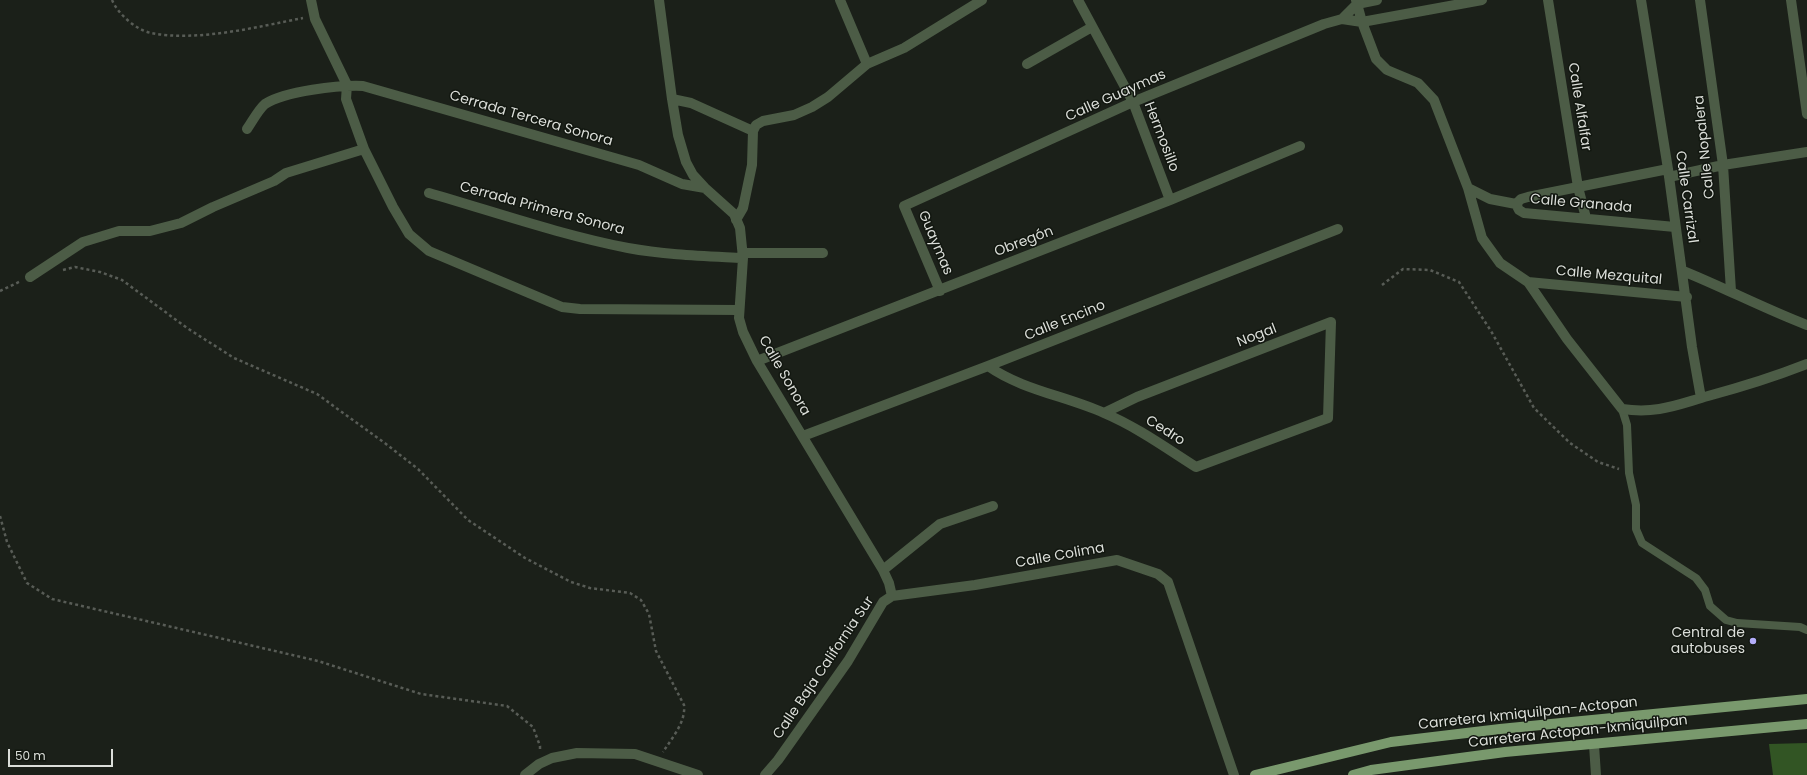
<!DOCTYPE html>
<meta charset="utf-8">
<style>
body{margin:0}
#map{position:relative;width:1807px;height:775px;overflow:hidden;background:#1b2019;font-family:Poppins,sans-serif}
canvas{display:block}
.scale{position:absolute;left:8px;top:749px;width:105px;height:18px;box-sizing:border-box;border:2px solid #dbded9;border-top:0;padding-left:5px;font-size:12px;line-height:14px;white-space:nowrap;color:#dbded9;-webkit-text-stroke:3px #121710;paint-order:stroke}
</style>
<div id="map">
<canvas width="1807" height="775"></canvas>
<div class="scale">50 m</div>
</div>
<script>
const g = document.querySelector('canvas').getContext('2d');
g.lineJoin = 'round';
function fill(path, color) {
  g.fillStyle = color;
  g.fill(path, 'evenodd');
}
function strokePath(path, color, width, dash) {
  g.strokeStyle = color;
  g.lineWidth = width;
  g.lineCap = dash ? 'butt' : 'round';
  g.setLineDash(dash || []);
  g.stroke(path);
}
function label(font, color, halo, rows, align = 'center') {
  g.font = font + ' Poppins,sans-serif';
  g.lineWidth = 3;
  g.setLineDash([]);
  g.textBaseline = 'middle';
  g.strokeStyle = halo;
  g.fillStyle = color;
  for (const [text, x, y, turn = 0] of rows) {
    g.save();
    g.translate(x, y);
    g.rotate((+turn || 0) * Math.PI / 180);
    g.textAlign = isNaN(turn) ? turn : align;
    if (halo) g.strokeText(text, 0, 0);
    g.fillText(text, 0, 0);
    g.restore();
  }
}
const building = new Path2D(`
 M 1807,743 L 1807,775 L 1773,775 L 1769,744 Z`);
const path = new Path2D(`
 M 112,0 C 118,14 136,30 151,33 C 197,42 257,27 303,18
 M 63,270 L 75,267 L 100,272 L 122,280 L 187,328 L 234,358 L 317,394 L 386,444 L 418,469 L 468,520 L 525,558 L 571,582 L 590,588 L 630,593 L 641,600 L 649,614 L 656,651 L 684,705 C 686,722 672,738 663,752
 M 1382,285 L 1403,269 L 1430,270 L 1459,282 L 1491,331 L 1534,408 L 1570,443 L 1598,462 L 1619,469
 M 0,291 L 21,281
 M 0,516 L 7,542 L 27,583 L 52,599 L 318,661 L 421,694 L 507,706 L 533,727 L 540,746 L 540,751`);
const service = new Path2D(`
 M 1622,409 L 1627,425 L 1629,473 L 1636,505 L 1636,529 L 1642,543 L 1696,578 L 1705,590 L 1710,606 L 1726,620 L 1737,623 L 1800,627 L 1807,630`);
const minor = new Path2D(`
 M 311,0 L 315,19 L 347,85 L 346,99 L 364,149 L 393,207 L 409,234 L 429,251 L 562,307 L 580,309 L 739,310
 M 659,0 L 672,99 L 678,135 L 686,162 L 693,175 L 705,188 L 734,214 L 740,228 L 743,258 L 739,318 L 743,332 L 757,361 L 883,570 L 889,583 L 892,596
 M 840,0 L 867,64
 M 1078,0 L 1133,102 L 1170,200
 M 1356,0 L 1362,22 L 1376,59 L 1387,70 L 1418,83 L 1434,100 L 1468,188 L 1482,238 L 1500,263 L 1528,282 L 1567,339 L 1622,409 C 1657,414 1676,405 1708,396 C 1742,387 1774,377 1807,364
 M 1548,0 L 1578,187 L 1586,218
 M 1641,0 L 1668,169 L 1692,347 L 1701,398
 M 1700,0 L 1723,165 L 1731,291
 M 1791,0 L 1807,114
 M 1342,19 L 1357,4 L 1377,0
 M 1027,64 L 1092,27
 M 672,99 L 691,103 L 753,131
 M 247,129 C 252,122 258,110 265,104 C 285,91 339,85 363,86 L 639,165 L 682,184 L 705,188
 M 1669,177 L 1723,165 L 1807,152
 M 1468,188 L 1490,199 L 1516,204
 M 429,193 C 495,212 561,235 628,248 C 666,255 705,256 743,258
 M 1516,204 L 1519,210 L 1524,213 L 1675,227
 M 1516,204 L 1521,199 L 1528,197 L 1668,169
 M 736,220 L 743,208 L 752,165 L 753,131 L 756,125 L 763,121 L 794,115 L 812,107 L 828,97 L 867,64 L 904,48 L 982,0
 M 743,253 L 823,253
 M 1683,271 C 1725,288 1765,309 1807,325
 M 30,277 L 83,242 L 119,231 L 150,231 L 181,223 L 213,207 L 274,181 L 286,173 L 364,149
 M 1528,282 L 1687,297
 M 940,291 L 904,206 L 1133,102 L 1324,24 L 1342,19 L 1362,22 L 1482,0
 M 757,361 L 1170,200 L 1300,146
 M 988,366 C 1022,390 1066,396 1104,413 C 1137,427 1166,448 1196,467 L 1328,418 L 1331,322 L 1137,397 L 1104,413
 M 803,436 L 988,366 L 1338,229
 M 883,570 L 940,524 L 993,506
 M 1594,745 L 1596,775
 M 525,775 L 539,764 L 552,758 L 577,753 L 635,754 L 698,775
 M 765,775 L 778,760 L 848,661 L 883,602 L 892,596 L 975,585 L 1117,560 L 1158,574 L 1168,582 L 1234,775`);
const primary = new Path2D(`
 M 1255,775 L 1391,742 L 1500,729 L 1807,699
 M 1353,775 L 1371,770 L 1505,752 L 1807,724`);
const markers = [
 [1753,641,4,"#b3adf9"]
];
const streetNames = [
 ["Calle Guaymas",1116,96,-24],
 ["Calle Alfalfar",1579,107,81],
 ["Cerrada Tercera Sonora",531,119,16],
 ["Hermosillo",1161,137,69],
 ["Calle Nopalera",1705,147,-96],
 ["Calle Carrizal",1686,197,82],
 ["Calle Granada",1581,204,5],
 ["Cerrada Primera Sonora",542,209,15],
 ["Obregón",1024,242,-21],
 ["Guaymas",935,243,67],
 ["Calle Mezquital",1609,276,5],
 ["Calle Encino",1065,321,-22],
 ["Nogal",1257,336,-21],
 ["Calle Sonora",784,376,60],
 ["Cedro",1165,431,32],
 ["Calle Colima",1060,556,-10],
 ["Calle Baja California Sur",824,668,-56],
 ["Carretera Ixmiquilpan-Actopan",1528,714,-6],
 ["Carretera Actopan-Ixmiquilpan",1578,732,-6]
];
const poiNames = [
 ["Central de",1745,633],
 ["autobuses",1745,649]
];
fill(building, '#325524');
strokePath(path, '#585c56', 2.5, [3, 3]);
strokePath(service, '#4c5c46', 8);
strokePath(minor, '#4c5c46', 10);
strokePath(primary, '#79996d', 10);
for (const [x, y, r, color] of markers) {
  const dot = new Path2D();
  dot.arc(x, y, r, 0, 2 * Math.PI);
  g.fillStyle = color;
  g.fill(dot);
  strokePath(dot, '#121710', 1.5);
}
label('14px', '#dbded9', '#121710', streetNames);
label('14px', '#dbded9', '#121710', poiNames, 'right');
</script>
